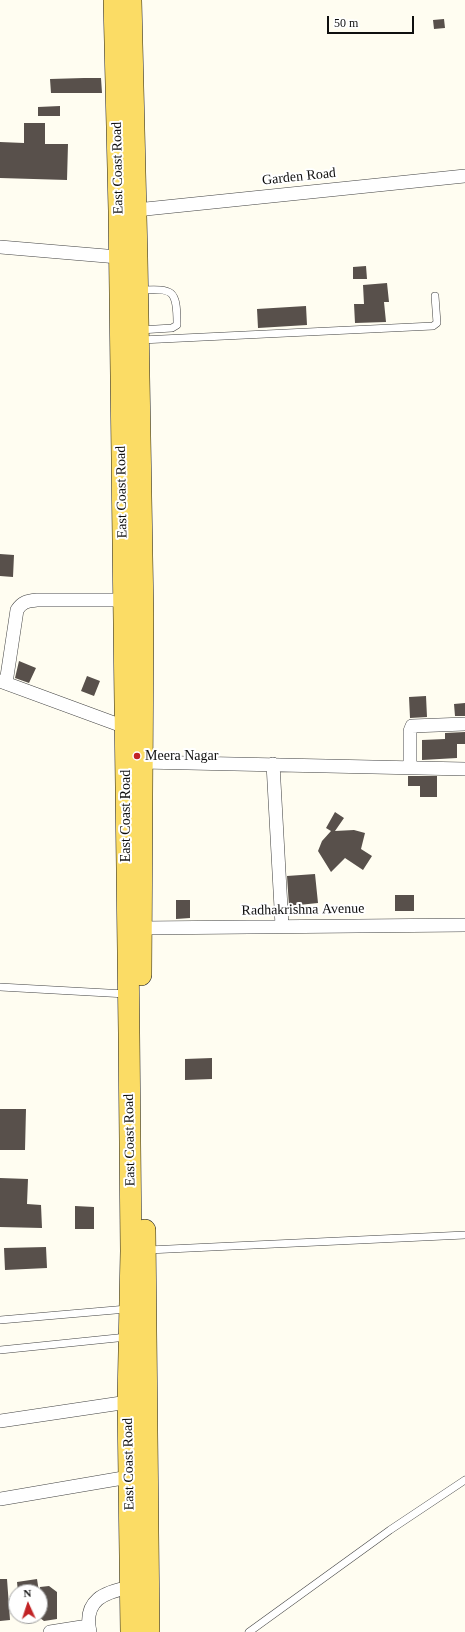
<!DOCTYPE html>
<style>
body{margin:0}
#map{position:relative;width:465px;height:1632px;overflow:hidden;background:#fffdf1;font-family:"Times New Roman",serif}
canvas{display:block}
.north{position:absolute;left:8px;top:1584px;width:40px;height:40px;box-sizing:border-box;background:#fff;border:1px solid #9f9f9f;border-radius:50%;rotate:357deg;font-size:11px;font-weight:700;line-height:16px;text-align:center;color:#0f0f0f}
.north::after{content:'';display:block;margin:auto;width:14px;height:18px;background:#c22325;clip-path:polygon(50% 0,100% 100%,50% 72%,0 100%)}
.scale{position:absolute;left:327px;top:16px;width:87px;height:18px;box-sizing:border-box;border:2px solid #0f0f0f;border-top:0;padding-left:5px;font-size:12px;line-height:14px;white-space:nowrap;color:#0f0f0f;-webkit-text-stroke:3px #fff;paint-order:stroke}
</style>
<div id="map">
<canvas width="465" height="1632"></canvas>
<div class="north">N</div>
<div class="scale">50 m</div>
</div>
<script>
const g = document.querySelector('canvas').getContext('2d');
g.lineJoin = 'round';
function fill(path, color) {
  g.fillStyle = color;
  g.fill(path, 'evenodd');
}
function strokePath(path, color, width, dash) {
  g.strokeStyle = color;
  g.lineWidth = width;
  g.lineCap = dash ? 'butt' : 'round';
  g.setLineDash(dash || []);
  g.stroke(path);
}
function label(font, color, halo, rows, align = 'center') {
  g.font = font + ' "Times New Roman",serif';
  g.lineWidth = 4;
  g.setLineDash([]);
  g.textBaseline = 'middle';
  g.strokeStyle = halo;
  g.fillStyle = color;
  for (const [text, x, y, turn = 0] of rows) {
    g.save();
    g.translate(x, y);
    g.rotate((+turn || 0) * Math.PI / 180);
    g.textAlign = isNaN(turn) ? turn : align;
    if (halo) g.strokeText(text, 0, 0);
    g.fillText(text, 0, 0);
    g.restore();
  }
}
const building = new Path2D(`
 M 444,19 L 445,28 L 434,29 L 433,20 Z
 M 84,78 L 101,78 L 102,93 L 51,93 L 50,79 Z
 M 60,106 L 60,116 L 38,116 L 38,107 Z
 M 24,123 L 45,123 L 45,144 L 68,144 L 67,180 L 0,178 L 0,142 L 24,143 Z
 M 366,266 L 367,279 L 353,279 L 353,267 Z
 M 387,283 L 389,302 L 384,302 L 386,322 L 355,323 L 354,304 L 364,304 L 363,285 Z
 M 306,306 L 307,325 L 258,328 L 257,309 Z
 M 0,554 L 14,555 L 13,577 L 0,576 Z
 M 19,661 L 36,668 L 29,683 L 15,678 Z
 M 87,676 L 100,681 L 94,696 L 81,691 Z
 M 426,696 L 427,717 L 410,718 L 409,697 Z
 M 465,703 L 465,716 L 455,716 L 454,704 Z
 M 465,732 L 465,744 L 457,744 L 457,758 L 422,760 L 422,740 L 445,739 L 445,733 Z
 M 408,776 L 437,776 L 437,797 L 420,797 L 420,786 L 408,786 Z
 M 335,812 L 344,818 L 335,831 L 354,830 L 365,833 L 361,849 L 372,856 L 363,870 L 345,858 L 331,872 L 318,851 L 322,841 L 331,831 L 326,828 Z
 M 315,874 L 318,903 L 289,906 L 287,876 Z
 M 395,895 L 414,895 L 414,911 L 395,911 Z
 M 176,900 L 190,900 L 190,918 L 176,919 Z
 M 212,1058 L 212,1079 L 185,1080 L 185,1059 Z
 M 0,1109 L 26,1109 L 25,1150 L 0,1150 Z
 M 0,1178 L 28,1179 L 27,1204 L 41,1205 L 42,1228 L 0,1227 Z
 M 75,1206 L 94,1207 L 94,1229 L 75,1229 Z
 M 46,1247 L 47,1268 L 5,1270 L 4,1248 Z
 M 0,1579 L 7,1579 L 10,1620 L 0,1621 Z
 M 37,1579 L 39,1592 L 18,1592 L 17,1582 Z
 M 49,1586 L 57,1592 L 57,1619 L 44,1621 L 40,1618 L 40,1587 Z`);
const lane = new Path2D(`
 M 140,330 L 172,328 L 177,325 L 177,323 C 177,288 172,289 140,290
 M 141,340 L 433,326 L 437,323 L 435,296
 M 0,987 L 126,994
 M 148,1250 L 465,1235
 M 0,1320 L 127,1309
 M 0,1350 L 127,1337
 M 249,1632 L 390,1530 L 465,1480`);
const street = new Path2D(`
 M 136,210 L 465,176
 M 0,247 L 118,257
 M 0,681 L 125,727
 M 6,683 L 17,610 C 22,602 27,601 37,600 L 124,600
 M 142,762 L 465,769
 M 273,764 L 282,926
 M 410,766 L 410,731 L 412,726 L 465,724
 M 141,928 L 465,925
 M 0,1421 L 128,1402
 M 0,1499 L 129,1477
 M 50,1632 L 88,1626
 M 90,1632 C 83,1600 104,1592 131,1587`);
const primary = new Path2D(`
 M 114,0 L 119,211 L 129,1033 L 131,1251 L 128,1402 L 131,1632
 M 131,0 L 137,257 L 143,615 L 141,975
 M 145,1230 L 149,1632`);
const markers = [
 [137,756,4,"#c22325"]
];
const streetNames = [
 ["East Coast Road",118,168,-91],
 ["Garden Road",299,177,-6],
 ["East Coast Road",122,492,-91],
 ["East Coast Road",126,816,-90],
 ["Radhakrishna Avenue",303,910,-1],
 ["East Coast Road",130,1140,-91],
 ["East Coast Road",129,1464,-91]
];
const poiNames = [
 ["Meera Nagar",145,756]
];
fill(building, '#58504b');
strokePath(lane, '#424242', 8);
strokePath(street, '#424242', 14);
strokePath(primary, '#202020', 22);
strokePath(lane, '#fff', 7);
strokePath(street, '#fff', 13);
strokePath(primary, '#fbdc65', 21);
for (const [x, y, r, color] of markers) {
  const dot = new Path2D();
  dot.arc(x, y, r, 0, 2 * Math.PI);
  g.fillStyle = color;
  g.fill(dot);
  strokePath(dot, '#fff', 1.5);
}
label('14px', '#0f0f0f', '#fff', streetNames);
label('14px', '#0f0f0f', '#fff', poiNames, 'left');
</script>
